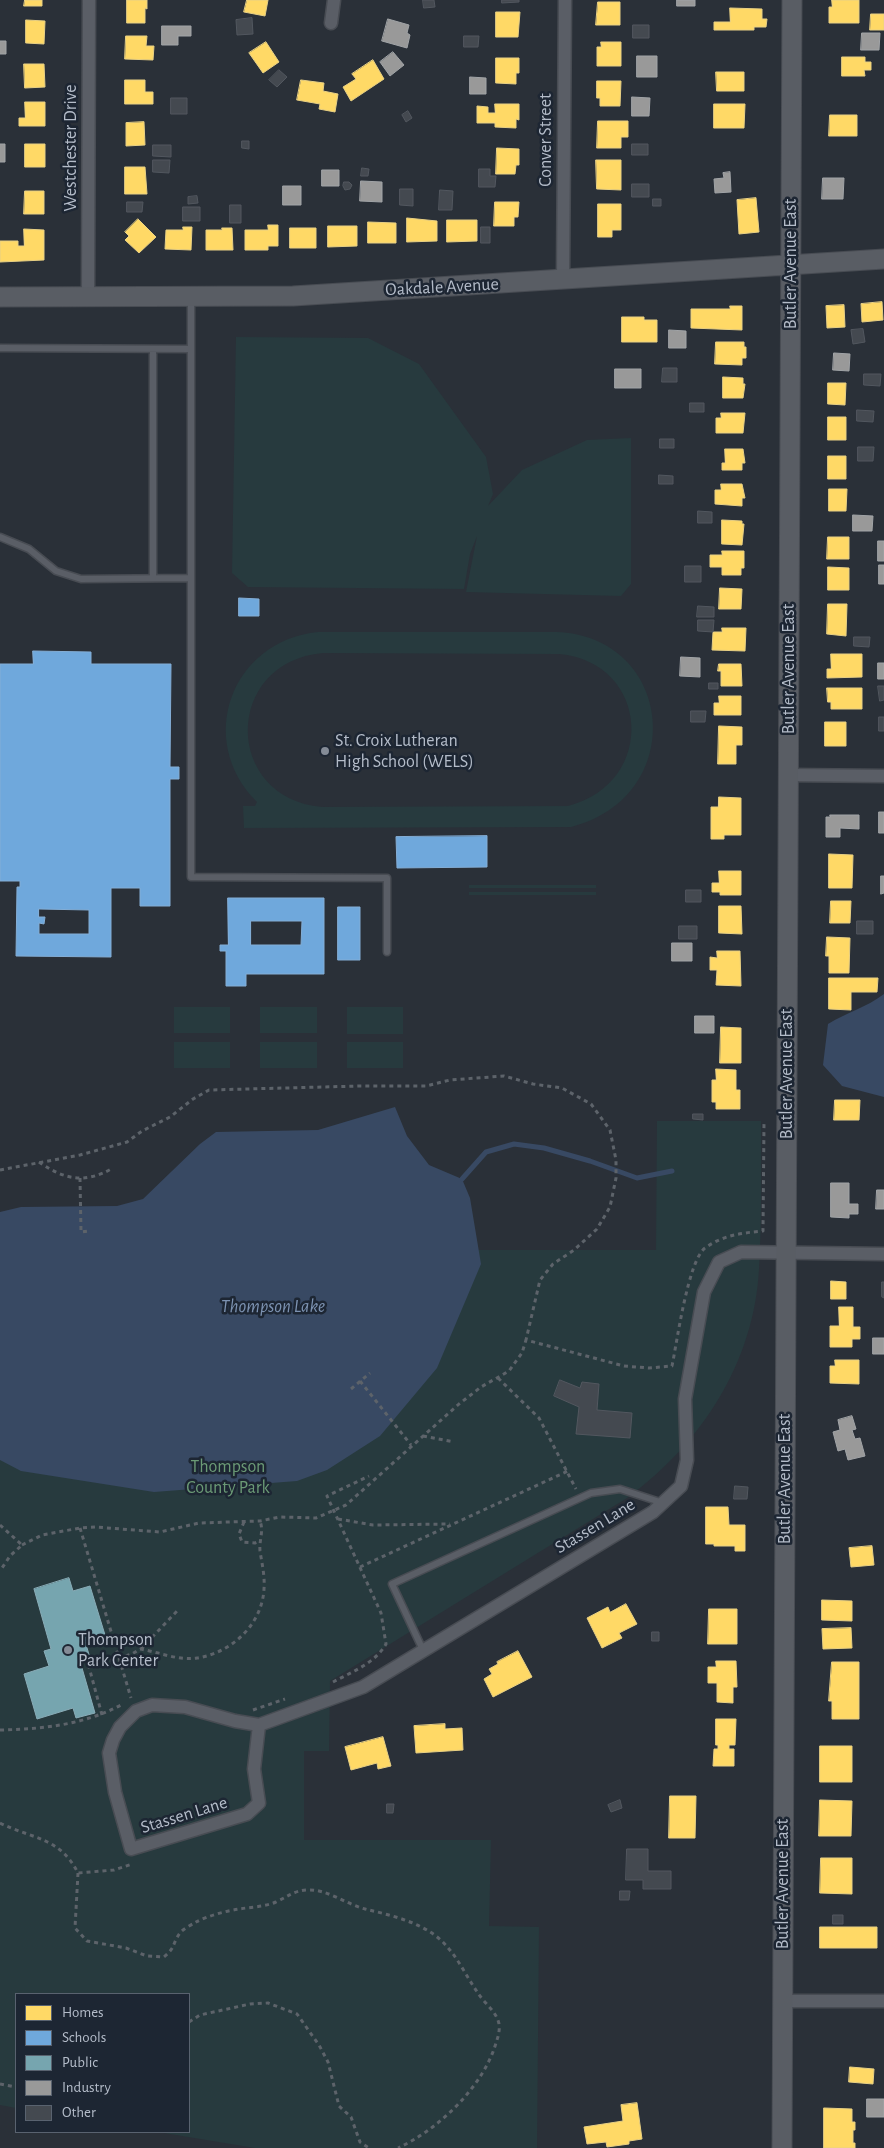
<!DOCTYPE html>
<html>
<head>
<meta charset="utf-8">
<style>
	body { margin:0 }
	#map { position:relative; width:884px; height:2148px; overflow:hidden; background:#2a3038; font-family:"Alegreya Sans",sans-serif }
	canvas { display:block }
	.legend { position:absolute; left:15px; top:1993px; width:175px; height:140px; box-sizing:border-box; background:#1d2633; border:1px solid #59626f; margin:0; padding:6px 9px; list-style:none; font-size:15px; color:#b4bcc9 }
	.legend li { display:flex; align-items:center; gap:10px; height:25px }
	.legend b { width:25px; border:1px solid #59626f }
</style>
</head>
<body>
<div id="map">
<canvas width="884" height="2148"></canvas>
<ul class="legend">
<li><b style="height:14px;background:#ffd966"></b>Homes</li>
<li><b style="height:14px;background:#6fa8dc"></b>Schools</li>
<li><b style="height:14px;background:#76a5af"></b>Public</li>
<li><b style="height:14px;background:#999"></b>Industry</li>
<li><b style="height:14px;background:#444950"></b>Other</li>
</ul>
</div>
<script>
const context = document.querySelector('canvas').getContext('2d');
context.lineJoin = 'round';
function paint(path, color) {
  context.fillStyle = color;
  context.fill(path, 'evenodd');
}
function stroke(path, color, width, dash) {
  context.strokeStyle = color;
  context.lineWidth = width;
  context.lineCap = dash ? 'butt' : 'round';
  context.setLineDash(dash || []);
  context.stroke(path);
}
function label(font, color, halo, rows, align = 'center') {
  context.font = font + ' "Alegreya Sans",sans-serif';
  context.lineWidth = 5;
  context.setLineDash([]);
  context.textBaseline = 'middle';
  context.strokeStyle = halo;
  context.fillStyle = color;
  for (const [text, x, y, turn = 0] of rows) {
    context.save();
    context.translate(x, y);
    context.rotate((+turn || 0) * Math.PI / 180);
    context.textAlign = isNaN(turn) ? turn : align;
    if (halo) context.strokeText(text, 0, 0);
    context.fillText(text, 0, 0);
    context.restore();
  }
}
paint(new Path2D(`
	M236 337 368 338 419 364 486 457 493 494 488 506 522 470 587 440 631 438V584L621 596 466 592 477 536 470 554 464 589 248 587 232 573Z
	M318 632H556C675 636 690 797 571 827L244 828 243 806H255L257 802C195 740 231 641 318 632ZM323 653 559 654C650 662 658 783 568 806L322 807C223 798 223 662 323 653Z
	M469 885H596V888H469Z
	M469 892H596V895H469Z
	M174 1007H230V1033H174Z
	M260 1007H317V1033H260Z
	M347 1007H403V1034H347Z
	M174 1042H230V1068H174Z
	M260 1042H317V1068H260Z
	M347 1042H403V1068H347Z
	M657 1121H761C761 1170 762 1220 759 1269 754 1363 701 1444 627 1498L330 1681 329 1751H304V1840H491L489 1926 539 1927 537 2148H255L158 2132H189V1994H16V2108L0 2105V1250H656Z`), '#273a3e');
paint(new Path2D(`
	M884 994V1097L842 1086 823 1065 828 1024C846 1013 867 1007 884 994Z
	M395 1107 407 1136 429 1165 462 1179 470 1198 481 1264 437 1368 380 1436 327 1470 297 1481 154 1492 21 1471 0 1460V1212L21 1207 117 1206 143 1199 200 1144 216 1132 318 1130Z`), '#384963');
const homes = new Path2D(`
	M25 0H42V6H24Z
	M127 0H147V9L145 8V23H127Z
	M247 0H268L265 16 244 12Z
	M832 0H859V23H829V7H832Z
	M598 2H620V25H596Z
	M730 8 762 9V19H767L766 27H754V30H714V22H730Z
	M496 12H520L518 37H496Z
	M871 14H884V30H870Z
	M26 20 45 21 44 44 26 43Z
	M126 36H147L146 46H154L153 60 125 59Z
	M266 42 279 62 263 73 249 53Z
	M601 42H621V66H597V47H601Z
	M842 57H865V62H871V70H864L865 76H842Z
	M496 58H519V73H516V84L496 83Z
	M373 60 384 79 351 101 343 87 356 79 352 74Z
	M24 64H44L45 87 25 88Z
	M716 72H744V91H717Z
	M125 80H145V92H153V104H125Z
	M301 80 324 83 323 91 338 94 335 112 319 109 320 104 297 100Z
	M597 81H621L620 106H600V98H597Z
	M25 102H45V126H19V118H25Z
	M495 104H519V120L516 119V128L495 127V123H477V106L488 107V113H495Z
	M714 104H745L744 128H714Z
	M830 115H857V136H829Z
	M598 121H628V137H621V148H597Z
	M144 122 145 145 126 146V123Z
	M25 144H45V167H25Z
	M497 148 519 149V165H516L515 174H496Z
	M596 160H621V190L597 189Z
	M125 167H145L147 194H125Z
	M25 191H44V214H24Z
	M756 198 759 232 739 234 737 200Z
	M495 202H519L518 217H514V226H494Z
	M598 204H621V230H612V237H598Z
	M407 218 437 221V241L407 242Z
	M138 219 156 237 139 253 125 240 129 236 125 232Z
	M447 220H477V241L447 242Z
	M368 222 396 223V243H368Z
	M268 225H278V246H268V250H245V230H268Z
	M328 226H357V246L328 247Z
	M183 227H192L191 250 165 249 166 230H183Z
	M222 228H232L233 250H206V230H222Z
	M290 228H316V248H290Z
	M24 229 44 230V260L0 262V241H18V246H24Z
	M882 302 883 320 862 322 861 304Z
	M844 305 845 327 827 328 826 306Z
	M730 306H742V330L691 328V309H730Z
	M622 317H644V320H657V342H622Z
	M716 342H744V347H746V358H742V365L715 364Z
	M723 377 743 378V384H745L743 398H723Z
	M828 383H846L845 405 828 404Z
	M721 413H745L743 433H716V418H721Z
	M828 417H846V440H828Z
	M725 449H743L745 463H742V470H722V463H725Z
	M828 456H846V479H828Z
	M721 484H742L745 498H742V506L715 504V490H721Z
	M829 489H847L846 511H829Z
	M722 520 742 521V524H744L742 545 722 544Z
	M828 537H849V559H827Z
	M722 551H744V568H741V575H722V567H710V555H722Z
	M828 567 849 568V590H828Z
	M720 588 742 589 741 609H719Z
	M828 604H847L846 636 827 634Z
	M722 628H746L745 651 712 650 713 632H722Z
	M831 654H862V677L827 678V669H831Z
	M719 664H741L742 686H721V671H718Z
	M827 688H862V709H831V702H828Z
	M719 696H741V715H714V703H719Z
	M825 722H846V746H825Z
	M719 726 742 727V745H736V764H718Z
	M719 797 741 798V835H724V839H711V807H718Z
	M829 854 853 855 852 888H829Z
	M719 871H741V895H720V892H712V883H719Z
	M831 901H851L850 923H830Z
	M719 906H741L742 934 719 933Z
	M827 937 850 938 849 973H829V956H826Z
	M717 951H740L741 986 716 985 717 970H710V957L717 958Z
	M829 978H878L877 992H851V1010L829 1009Z
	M721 1027 741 1028V1063H720Z
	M716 1069 736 1070V1090H740V1109H716V1102H712V1080H716Z
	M835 1100H860L859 1120H834Z
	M831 1281 846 1282V1299H831Z
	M839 1307H853V1327H860V1339H852V1347H830V1326H839Z
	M835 1360H859V1384L830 1383V1366H835Z
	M706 1507H728L729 1525H745V1551H735V1546H714V1544H706Z
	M872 1546 874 1565 851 1567 849 1548Z
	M822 1600 852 1601V1621L822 1620Z
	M626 1604 637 1624 619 1633 622 1638 602 1648 587 1618 608 1607 610 1612Z
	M709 1609H737V1644H708Z
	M851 1628 852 1648 823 1649 822 1629Z
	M518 1651 532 1677 493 1697 484 1679 492 1674 489 1669 498 1664 497 1662Z
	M716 1661H736L737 1687H733V1703L717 1702V1683H708V1667H716Z
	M832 1662H859V1719H832V1701H829Z
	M716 1719H736L735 1745H729V1749H734V1766H713L714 1749H718V1745H716Z
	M445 1724V1729L462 1728 463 1750 416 1753 414 1726Z
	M383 1737 391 1766 378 1769 377 1763 351 1770 345 1747Z
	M820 1746H852V1782H820Z
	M670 1796H696L695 1838H669Z
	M820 1800 852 1801 851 1836H819Z
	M821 1858H852V1894L820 1893Z
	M820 1927H877V1948H820Z
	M850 2067 874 2069 873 2084 849 2082Z
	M637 2103 642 2139 629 2141V2144L607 2147 606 2142 587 2144 584 2127 623 2121 621 2105Z
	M824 2108 852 2109V2122H855V2130H853V2143H855V2148H824Z`);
paint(homes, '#ffd966');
stroke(homes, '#e8d084', 1);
const schools = new Path2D(`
	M239 598 259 599V616H239Z
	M33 651 91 652V664H171L170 767H179V779H170V906H140V888H111V957L16 956 17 887H20V881H0V664H33ZM39 909 89 910V934H39V923L44 924 45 917H39Z
	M487 836V867L397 868 396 837Z
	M228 898H324V974H246V986H226V951H220V945H228ZM251 921H302L301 945H251Z
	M338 907H360V960H338Z`);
paint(schools, '#6fa8dc');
stroke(schools, '#84aed6', 1);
const public = new Path2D(`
	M69 1578 73 1591 90 1586 105 1635 85 1641 90 1658 80 1661 95 1713 76 1718 73 1708 37 1719 24 1674 49 1666 44 1651 51 1649 34 1589Z`);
paint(public, '#76a5af');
stroke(public, '#89acb7', 1);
const industry = new Path2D(`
	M677 0H695V6H677Z
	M388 19 409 25 407 33 410 35 407 48 382 41Z
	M162 26H191V36H178V45H162Z
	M862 33H880L879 50H861Z
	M0 41H6V54H0Z
	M393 52 404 65 390 76 380 62Z
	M637 56H657V77H637Z
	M470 77 486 78V94H470Z
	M632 97 650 98 649 116H632Z
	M0 144H5V162H0Z
	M322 170H339V186H322Z
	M730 172 731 192 715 193 714 179 724 178 723 173Z
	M823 178H844L843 199H822Z
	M361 181 382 182V202L360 201Z
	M283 186H301V205H283Z
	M669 330 686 331V348H669Z
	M834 353 850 354 849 371 833 370Z
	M615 369H641V388H615Z
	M853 515 873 516 872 531H853Z
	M878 541H884V561H878Z
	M879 565H884V584H879Z
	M681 657 700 658V677L680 676Z
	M878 663H884V679H878Z
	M879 812H884V833H879Z
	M830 815H859V829L840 828V837H826V817H830Z
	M881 876H884V893L881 894Z
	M672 943H692V961H672Z
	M695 1016H714V1033H695Z
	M831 1183H849V1204H858V1214H849V1218L831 1217Z
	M877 1190H884V1209H876Z
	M873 1338H884V1354H873Z
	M852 1416 856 1429 852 1430 855 1439 860 1438 865 1456 848 1460 845 1449 838 1451 833 1432 840 1430 838 1420Z
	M867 2099H884V2117H867Z`);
paint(industry, '#999');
stroke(industry, '#a1a4a7', 1);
stroke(new Path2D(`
	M462 1179 486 1152 514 1144 544 1148 590 1161 637 1178 672 1171`), '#384963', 5);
const building = new Path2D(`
	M423 0H434L435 7 424 8Z
	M502 0H519V2L502 3Z
	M252 18 253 34 237 35 236 20Z
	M633 25H649V38H633Z
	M464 36H479L478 47H464Z
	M279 70 287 77 277 87 269 80Z
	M171 98H187V114H171Z
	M408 111 412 118 406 122 402 115Z
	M242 141H249V149L242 148Z
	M632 144H648V155H632Z
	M153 145H171V157L153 156Z
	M153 160H170L169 173 153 172Z
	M362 168 369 169 368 176H361Z
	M479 169H490V176H496L495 187H479Z
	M344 182H349L352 185 350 189 345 190 343 186Z
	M632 184H649V197H632Z
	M400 189H413V206L400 205Z
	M440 190 453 191 452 210H439Z
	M197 196 198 203 188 204V197Z
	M653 199H661V206H653Z
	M127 202H143L142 212H127Z
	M230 205H241V223H230Z
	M183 207H200V221H183Z
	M481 227H490V243H481Z
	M863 329 865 342 853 344 851 330Z
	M663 368H677V382H662Z
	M864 374H881L880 386 864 385Z
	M690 403H704V412H690Z
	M857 410 874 411 873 422 857 421Z
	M660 439H674V448H660Z
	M858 447H874L873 461H858Z
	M659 475 673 476V484H659Z
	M698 511 712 512V523H698Z
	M685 566H701V582H685Z
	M698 606 714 607V617H697Z
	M698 620H714L713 632 698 631Z
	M854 637H870L869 647 854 646Z
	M709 683H718V689H709Z
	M878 686H884V700L880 701Z
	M691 711H706L705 722H691Z
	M879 717H884V731H879Z
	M686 890H701V902H686Z
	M857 921H873V934H857Z
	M679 926H697V939H679Z
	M693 1114H703V1120L693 1119Z
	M882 1282H884V1298L882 1297Z
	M560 1380 580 1388 582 1382 599 1384 597 1410 632 1413 630 1438 576 1434 579 1407 554 1396Z
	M735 1486 748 1487 747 1499H734Z
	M652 1632H659V1641H652Z
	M620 1800 622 1808 611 1812 608 1805Z
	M387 1804H394L393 1813H387Z
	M627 1849H648V1871H671V1889H643V1880H626Z
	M620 1891H630L629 1900H620Z
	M833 1915H843V1924H833Z`);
paint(building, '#444950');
stroke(building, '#52575f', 1);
const lane = new Path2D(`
	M191 297V877L387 878V952
	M0 348 191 349
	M0 537 29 549 56 571 81 579 191 578
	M153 578V349
	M423 1650 392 1584 591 1493 620 1489 663 1503`);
const street = new Path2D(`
	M331 23 334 0
	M563 280 565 0
	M88 296 89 0
	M789 775 884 776
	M259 1725 254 1769 259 1803 247 1814 131 1849 115 1792 109 1753 113 1740 120 1727 136 1711 152 1705 185 1707 235 1721 259 1725 363 1687 653 1512 681 1486 687 1460 685 1399 704 1292 719 1262 741 1252 884 1254
	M783 2001H884`);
const secondary = new Path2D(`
	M0 297 293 296 884 259
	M782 2148 792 0`);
stroke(lane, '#484c53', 9);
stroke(street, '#484c53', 15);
stroke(secondary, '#484c53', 21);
stroke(new Path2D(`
	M39 1162C65 1180 85 1184 113 1168
	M0 1170 80 1155 127 1142 142 1131 170 1117 193 1099 209 1090 361 1086H426L450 1080 504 1076 533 1084 562 1088 591 1104 610 1130 616 1160V1178L610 1207 597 1229 574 1250 553 1264 540 1280 526 1340 624 1366 649 1368 672 1366C677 1342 688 1261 705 1248 723 1235 742 1233 763 1231L764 1124
	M80 1178 81 1232 88 1231
	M498 1378 539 1418 576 1489
	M360 1381 411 1445
	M351 1389 370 1373
	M423 1436 454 1442
	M338 1519 373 1525 450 1524
	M244 1522 239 1534 242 1542 255 1543 260 1541
	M0 1525 22 1545 10 1556 0 1571
	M80 1528 131 1698
	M22 1545 42 1535 80 1528 95 1527 160 1532 199 1523 260 1521 280 1517 316 1518 346 1505 459 1404 481 1387 509 1371 522 1353 526 1340
	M360 1567 568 1471
	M141 1649 178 1610
	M333 1682C352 1672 375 1663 386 1644L381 1613 327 1496 369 1476
	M253 1710 285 1699
	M102 1715 89 1667 132 1654 140 1649C159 1652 178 1661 197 1658 231 1653 262 1625 264 1589 265 1576 262 1564 260 1551 259 1540 264 1531 260 1521
	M0 1730C43 1729 83 1725 121 1705
	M0 1823C32 1839 60 1837 78 1873L114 1870 132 1864
	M78 1873 75 1928 87 1941 126 1948 147 1956 164 1957C176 1947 172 1944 180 1933 183 1929 191 1925 196 1922 208 1916 225 1911 239 1909 251 1907 264 1907 276 1902 287 1897 295 1890 308 1890 327 1889 346 1904 365 1909 394 1916 430 1924 449 1949 460 1962 468 1979 478 1993 484 2003 497 2012 499 2024 500 2031 498 2037 496 2043 483 2087 439 2129 398 2148
	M189 2022 200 2015 250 2004 268 2003 297 2014 319 2045 328 2062 339 2106 351 2117 360 2142 369 2148
	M0 2084 16 2087`), '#5d636a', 3, [4, 4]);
stroke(lane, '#5a5e66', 6);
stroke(street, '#5a5e66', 12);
stroke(secondary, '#595d64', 19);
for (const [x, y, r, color] of [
	[325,751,5,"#848b96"],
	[68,1650,5,"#848b96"]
]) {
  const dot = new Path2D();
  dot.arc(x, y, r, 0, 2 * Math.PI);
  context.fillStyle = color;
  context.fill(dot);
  stroke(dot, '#1d2633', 2);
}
label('18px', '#b4bcc9', '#1d2633', [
	["Conver Street",546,140,-90],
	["Westchester Drive",71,148,-90],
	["Butler Avenue East",791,264,-90],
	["Oakdale Avenue",442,287,-3],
	["Butler Avenue East",789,669,-90],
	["Butler Avenue East",787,1074,-90],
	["Butler Avenue East",785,1479,-90],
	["Stassen Lane",595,1526,-31],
	["Stassen Lane",184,1815,-17],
	["Butler Avenue East",783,1884,-90]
]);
label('18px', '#b4bcc9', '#1d2633', [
	["St. Croix Lutheran",335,741],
	["High School (WELS)",335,762],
	["Thompson",78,1640],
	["Park Center",78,1661]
], 'left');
label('18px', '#6b9a76', '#1d2633', [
	["Thompson",228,1467],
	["County Park",228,1488]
]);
label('italic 19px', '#7c92b1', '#1d2633', [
	["Thompson Lake",273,1306]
]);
</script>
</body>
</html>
